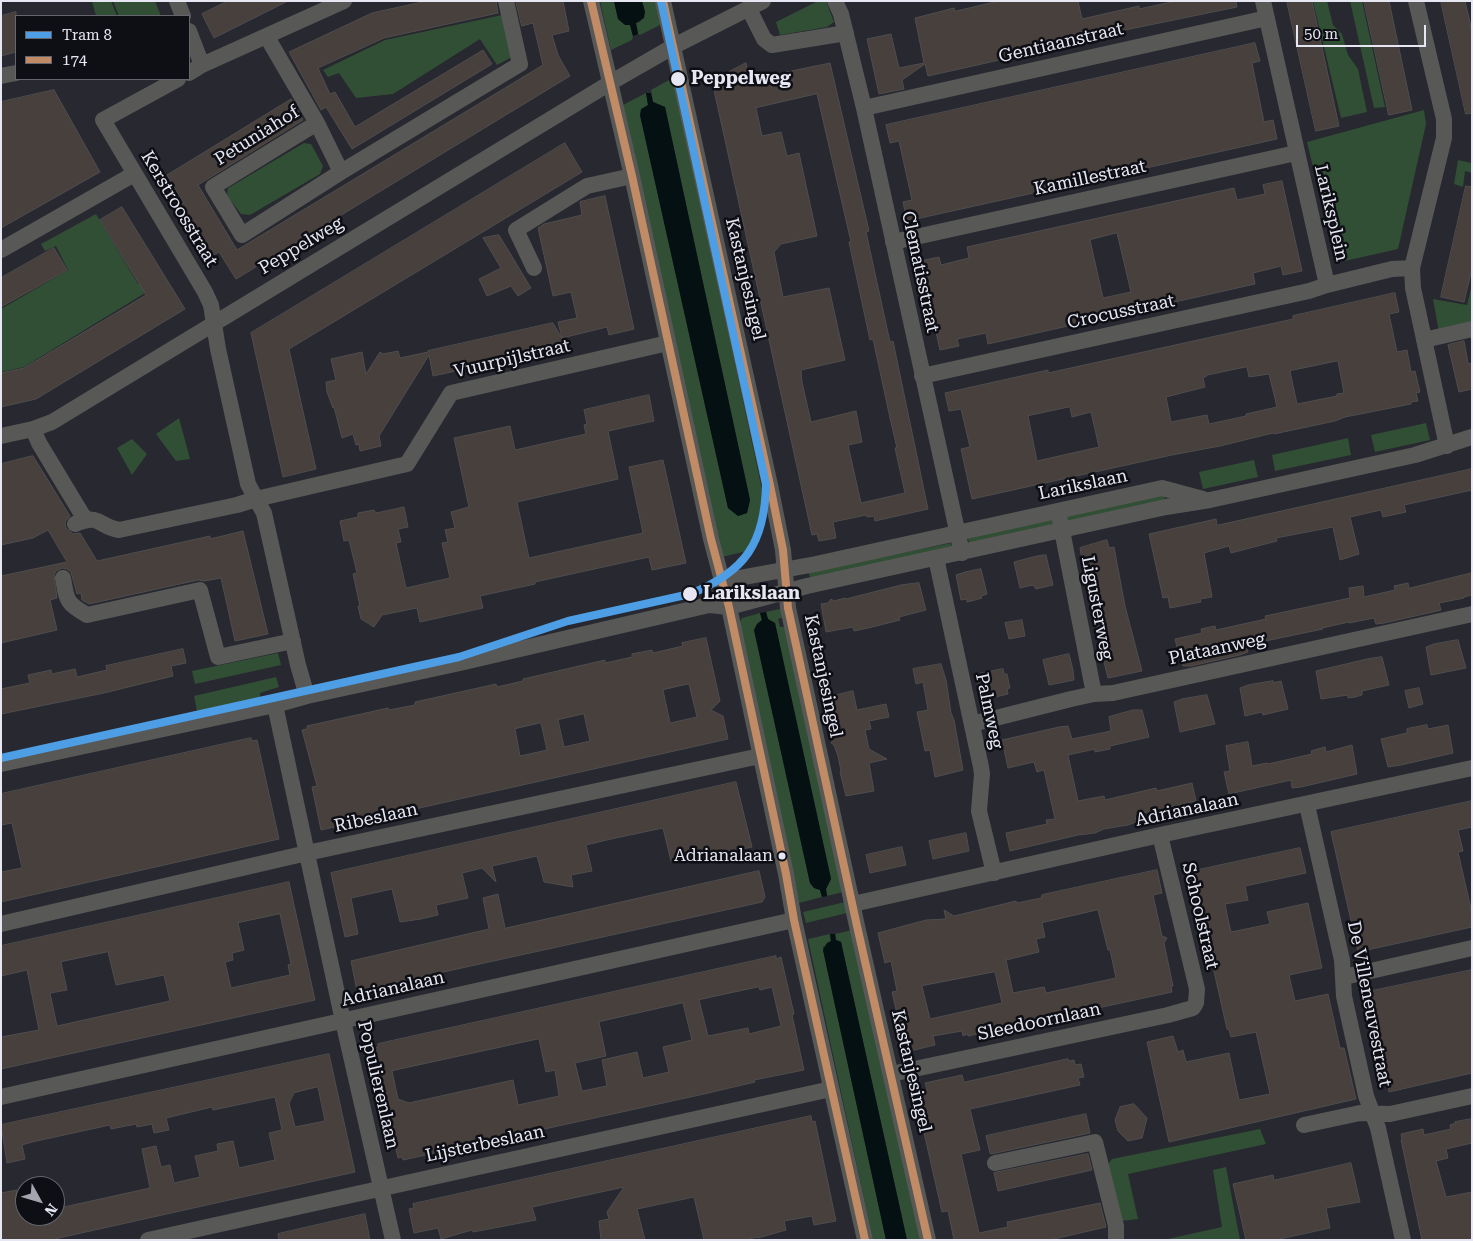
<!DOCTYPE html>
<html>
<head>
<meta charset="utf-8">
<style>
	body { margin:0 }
	#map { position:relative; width:1473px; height:1241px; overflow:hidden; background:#272830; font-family:"Roboto Serif",serif }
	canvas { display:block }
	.frame { position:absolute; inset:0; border:2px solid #e6e7f2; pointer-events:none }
	.legend { position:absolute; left:15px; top:15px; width:175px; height:65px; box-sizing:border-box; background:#0e0e15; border:1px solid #64656d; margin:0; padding:6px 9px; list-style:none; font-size:15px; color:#e6e7f2 }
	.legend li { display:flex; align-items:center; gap:10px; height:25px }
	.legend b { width:25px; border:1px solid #64656d }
	.north { position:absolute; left:15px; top:1176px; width:50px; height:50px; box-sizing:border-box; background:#0e0e15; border:1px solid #64656d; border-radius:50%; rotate:129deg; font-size:14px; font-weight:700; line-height:20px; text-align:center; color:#e6e7f2 }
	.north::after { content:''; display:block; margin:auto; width:18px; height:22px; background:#a3a4ae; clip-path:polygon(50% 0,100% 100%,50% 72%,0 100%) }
	.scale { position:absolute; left:1296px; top:25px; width:130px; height:22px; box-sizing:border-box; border:2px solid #e6e7f2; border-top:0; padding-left:6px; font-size:15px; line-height:18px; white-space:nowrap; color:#e6e7f2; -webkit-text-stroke:4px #0e0e15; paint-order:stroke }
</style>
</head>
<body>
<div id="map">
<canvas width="1473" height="1241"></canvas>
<div class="frame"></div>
<ul class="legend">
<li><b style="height:6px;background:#4d9ee5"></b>Tram 8</li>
<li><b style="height:6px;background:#c18c65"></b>174</li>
</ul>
<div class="north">N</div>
<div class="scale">50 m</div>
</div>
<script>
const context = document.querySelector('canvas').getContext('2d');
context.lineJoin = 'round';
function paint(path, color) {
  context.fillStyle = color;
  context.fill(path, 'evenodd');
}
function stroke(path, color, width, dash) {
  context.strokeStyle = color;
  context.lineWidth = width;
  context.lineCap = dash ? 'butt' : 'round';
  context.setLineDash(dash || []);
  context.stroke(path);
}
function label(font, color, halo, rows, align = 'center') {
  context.font = font + ' "Roboto Serif",serif';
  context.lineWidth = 5;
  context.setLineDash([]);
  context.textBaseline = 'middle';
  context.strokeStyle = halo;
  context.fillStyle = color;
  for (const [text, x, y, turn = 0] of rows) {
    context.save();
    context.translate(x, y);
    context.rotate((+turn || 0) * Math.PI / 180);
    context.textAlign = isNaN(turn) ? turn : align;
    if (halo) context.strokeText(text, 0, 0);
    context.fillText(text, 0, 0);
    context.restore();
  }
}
paint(new Path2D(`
	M92 1H111L117 16H96Z
	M113 1H155L161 16H119Z
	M600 1H614L618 19 630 25 633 36 632 40 611 50Z
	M642 1H657L662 24 640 35 638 34 636 23 640 22 645 12Z
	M818 1H826L834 22 827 27 780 35 776 22Z
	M1313 1H1327L1333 25 1342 34 1348 55 1358 69 1367 112 1341 118Z
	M1350 1H1362L1385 107 1374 108Z
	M502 15 512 57 497 65 480 39 393 94 356 98 339 73 328 77 323 70 385 40Z
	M669 80 675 83 764 499C761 518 759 535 747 551L722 557 621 106 646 93 648 105 640 115 728 508 738 516 747 513 750 500 665 107 653 102 651 90Z
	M1424 110 1426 124 1398 249 1336 263 1307 142Z
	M304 143 311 144 323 166 320 174 250 215 241 214 227 196 228 188Z
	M1458 160 1472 163V173L1465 171 1463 187 1454 184Z
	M96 214 138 284 144 281 150 290 24 367 1 372V309L68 270 56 246 45 251 41 244Z
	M1472 284V324L1439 332 1433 299 1467 305Z
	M179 418 190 459 176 461 156 434Z
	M1426 423 1430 440 1375 452 1371 435Z
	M1348 438 1351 455 1275 471 1272 455Z
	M132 439 147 454 132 475 117 448Z
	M1254 460 1258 477 1203 489 1199 472Z
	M1165 495 1164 502 1071 523 1066 518 1069 514Z
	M1052 520 1053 524 969 543 968 539 971 536Z
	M951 543 952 547 811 579 808 572Z
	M780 609 783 612 784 617 778 619 780 627H786L843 892 827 896 826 889 831 879 775 623 768 620 766 612Z
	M760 613 762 620 757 624 754 630 810 883 814 888 820 890 822 897 799 903 738 626 742 618Z
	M278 653 281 665 195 684 192 671Z
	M276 677 279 687 260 693V698L197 711 194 696Z
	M845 902 847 913 806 923 803 912Z
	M852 930 923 1240H907L841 942 836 940 835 934Z
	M830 934 831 942 823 947V950L886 1240H873L808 939Z
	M1260 1129 1266 1144 1128 1174 1138 1219 1121 1221 1108 1164 1112 1159Z
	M1226 1167 1240 1240H1163L1222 1227 1213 1170Z`), '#314f34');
paint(new Path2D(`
	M614 1H642L645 12 644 18 636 23 638 34 633 36 630 25H625L618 19Z
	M646 93H651L653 102 665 107 750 500 747 513 738 516 728 508 640 115 641 109 648 105Z
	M766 612 768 619 775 623 831 879 826 889 827 896 822 897 820 890 814 888 810 883 754 630 757 624 762 620 760 613Z
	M830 934H835L836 940 841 942 907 1240H886L823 950 827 943 831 941Z`), '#051013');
const building = new Path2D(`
	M228 1H288L214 38 202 14Z
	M427 1H496L498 13 384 38 318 68 330 94 335 92 355 127 483 50 492 64 352 149 326 107 321 110 289 52 372 13Z
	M516 1H563L569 31 552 35 558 55 570 76 236 279 219 252 212 256 181 205 184 203 167 175 291 99 303 120 198 185 237 250 543 65 533 23 522 26Z
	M999 1H1078L1082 19 1139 6V9L1176 1H1236L1237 7 1057 44 1039 49 1040 51 928 76 925 64 902 80 904 89 879 94 867 39 891 34 899 68 924 63 915 18 954 8 955 11Z
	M1287 1H1312L1339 126 1316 131Z
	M1364 1H1389L1412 110 1389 115Z
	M1441 1H1465L1472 31V113L1466 114Z
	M16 12V52L1 56V16Z
	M1255 43 1260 61 1252 63 1264 122 1273 120 1277 139 907 221 903 202 912 200 899 141 890 143 886 125Z
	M746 63 751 85 778 79 777 74 830 63 869 231 866 232 890 342 893 341 899 370 928 509 875 521 874 516 867 517 866 515 833 522 836 538 819 541 817 534 812 535 712 81ZM817 94 851 242H849L870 340 873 339 890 418 897 448H895L905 493 861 503 848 445 862 442 856 411 811 422 802 382 801 370 845 360 829 288 783 297 774 252 781 244 817 236 799 153 787 156 781 132 762 136 756 108Z
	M54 90 100 172 1 228V102Z
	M565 143 582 172 289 349 316 469 283 477 251 333Z
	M1282 181 1302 271 1283 275 1281 266 1253 273 1255 284 988 344 986 333 957 339 959 346 940 350 920 261 939 257 941 265 969 258 967 247 1234 188 1237 200 1265 194 1263 185ZM1117 233 1131 292 1103 298 1090 240Z
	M1466 186 1472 187V269L1464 302 1441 297Z
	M605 196 634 329 609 335 607 327 562 338 558 322 577 318 571 292 553 296 538 228 544 224 582 215 580 202Z
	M122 207 185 309 36 399 1 407V373L24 368 146 295 100 220Z
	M499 235 531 288 518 296 511 286 487 296 479 279 501 268 483 238Z
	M54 248 67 270 1 307V278Z
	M1395 293 1399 312 1389 314 1397 352 1407 350 1411 372 1415 371 1420 392 1416 393 1418 401 1411 402V404L1345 417 1335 421 1274 434 1273 433 1220 446 1172 455 972 499 961 449 970 447 961 409 949 411 945 393 1048 370V373L1275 323 1293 319V316ZM1338 361 1344 393 1337 394V396L1297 404 1290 371ZM1247 367 1249 377 1269 374 1277 407 1246 414V416L1209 424 1207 415 1171 422 1166 397 1205 387 1203 378 1208 375ZM1070 407 1072 417 1091 412 1099 447 1037 461 1028 416Z
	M553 323 567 347 433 376 429 355 379 436 381 446 360 451 359 444 356 445 353 434 342 438 334 407 333 408 327 392 326 382 336 380 331 359 362 352 366 374 380 352 383 354 398 351 400 358 428 352V351Z
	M1464 341 1468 363 1472 364V389L1459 392 1448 345Z
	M649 395 654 421 608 431 618 479 517 502 529 558 643 533 629 467 663 460 686 563 652 570 649 557 535 582V584L480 596 483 608 420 622 417 608 382 615 374 627 361 619 358 606H360L353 574 357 573 349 540 344 541 340 521 358 517V513L374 510 376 513 404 507 408 527 398 529 401 542 396 543 406 588 450 578 442 543 448 542 445 530 455 528 451 512 469 507 454 438 510 426 515 450 586 434 584 425 587 424 584 410Z
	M33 456 70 516 65 522 66 528 73 534 80 533 97 561 210 536V539L243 531 268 634 235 641 221 578 204 581 198 580 89 604 82 600 81 593 77 594 71 572 67 569 62 568 56 571 54 575 57 598 50 600 57 630 1 643V576L67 562 48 530 33 538 1 545V464Z
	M1472 469V490L1404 505 1406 512 1383 517 1381 510 1350 517 1359 554 1340 560 1333 527 1276 538 1277 541 1231 553 1229 546 1204 553 1212 597 1200 599 1201 602 1170 608 1168 597 1163 598 1149 534 1216 519 1217 525Z
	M1107 540 1109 548 1114 547 1125 606 1142 671 1108 678 1102 654 1085 573 1084 572 1080 548Z
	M1046 555 1053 585 1036 589 1033 585 1020 588 1014 562 1037 556Z
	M981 569 987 594 981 596 982 598 975 600 967 602V599L961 600 956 575 965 572Z
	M1472 573V595L1464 597V598L1439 603 1441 610 1433 612 1384 623 1376 624 1374 618 1349 623V622L1322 628 1323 629 1246 645 1248 652 1240 655 1191 666H1183L1181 663 1175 639 1202 633 1201 629 1215 626 1216 630 1266 619 1265 616 1350 598 1349 588 1363 586 1364 597 1395 590 1394 586 1408 583 1409 588Z
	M919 583 926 610 899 617 900 620 868 628 854 631 853 627 826 632 821 604 828 603 831 599 834 601 845 598 846 599 901 585Z
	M1022 620 1025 636 1009 639 1005 623Z
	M706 638 720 701 711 710 723 716 728 739 321 830 312 787 317 786 302 730 307 729V726L388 708 389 710 415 705V702L496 684 497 687 523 681V679L605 660V663L632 657V654L652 650 653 653 683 646 682 643ZM689 684 697 717 670 723 663 690ZM584 714 590 741 564 747 558 720ZM541 723 547 750 520 756 515 729Z
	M1458 640 1466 668 1431 675 1426 647 1434 644Z
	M183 649 186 663 171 666 173 676 104 693 1 714V689L30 683 28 675 51 670 52 674 75 669 77 677 107 670 106 666Z
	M1069 654 1073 670 1074 680 1049 685 1043 660Z
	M1382 657 1389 685 1362 691V695L1355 697 1348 698V695L1321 699 1316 671 1367 659Z
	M941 664 946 680 951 713 954 720 963 770 935 777 930 750 925 751 917 712 928 710 923 682 916 684 913 669Z
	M1003 669 1004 674H1007L1010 688 1007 689 1008 694 983 700 978 684V674Z
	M1273 681V683L1281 681 1288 709 1263 715 1262 712 1245 716 1240 688 1248 685Z
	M1419 688 1423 704 1409 708 1405 691Z
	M853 691 857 710 886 704 889 717 869 721 871 729 865 730 869 749 887 759 869 763 874 791 846 796 840 772 841 771 838 756 834 745 831 743 834 738 828 717 825 698Z
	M1207 695 1215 724 1180 732 1174 702 1182 699Z
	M1133 710H1142L1149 737 1110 746V749L1095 752V749L1068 755 1078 801 1104 796 1105 800 1156 788 1157 791 1192 783 1196 801 1135 815 1136 822 1128 825 1104 829 1095 833 1078 835 1010 851 1006 833 1047 824 1046 820 1055 819 1044 770 1037 772 1034 762 1008 768 1002 740 1059 727 1068 726 1072 739 1111 731 1109 717Z
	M1427 725 1428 729 1448 725 1453 753 1401 765 1388 767 1381 739 1407 733V729Z
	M251 738 252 741 257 740 279 839 1 902V872L22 868 12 823 1 825V794Z
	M1248 742 1252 766 1267 763 1268 764 1312 754 1311 751 1325 747 1326 752 1352 745 1357 774 1301 787 1292 788 1291 780 1229 794 1224 772 1230 771 1226 746Z
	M736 782 752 847 705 857V853L671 861 663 828 611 839 586 845 592 871 571 875 573 887 544 882 537 856 492 866 496 882 482 868 462 873 468 898 436 905 438 915 421 919 400 922 392 889 351 898 358 934 345 937 331 873Z
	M1472 801V827L1458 830 1463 851 1458 852 1472 913V927L1358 952 1331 832Z
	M966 833 969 851 933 859 929 841Z
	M902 847 906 865 870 873 866 855Z
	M1300 848 1306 873 1245 886 1248 900 1225 904 1228 919 1231 932 1270 924 1267 912 1308 903 1322 968 1289 975 1295 1001 1328 994 1340 1048H1344L1356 1099 1169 1142 1147 1042 1173 1036 1178 1052 1183 1050 1186 1062 1229 1053 1239 1100 1270 1094 1256 1032 1231 1037 1229 1030 1227 1029 1196 892 1189 894 1186 880 1190 879 1189 872Z
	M1157 870 1162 893 1153 895 1162 936 1167 938 1164 943 1173 986H1171L1172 992 968 1036V1034L963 1036 962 1031 933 1036 935 1045 906 1052 892 992 897 991 891 961 885 963 878 933 926 920 946 919 944 910 954 916 1016 901 1017 903 1041 898 1042 895ZM1098 910 1108 950H1110L1116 978 1046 993 1044 987 1013 993 1006 960 1039 952 1036 939 1045 937 1042 923ZM995 972 1002 1003 930 1019 922 986Z
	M759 871 765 897 762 902 357 991 351 961 489 929 483 898 498 894 505 928Z
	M289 882 315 1000 1 1069V1037L39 1030 27 970 1 976V946ZM280 914 291 964 288 965 290 975 231 988 225 962 233 960 232 953 244 950 238 923ZM108 952 116 985 164 975 170 1001 57 1026 50 993 67 990 61 962Z
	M776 956V959L781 957 794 1014 792 1015 804 1070 754 1080 755 1082 704 1094 403 1160 402 1157 398 1158 373 1049 378 1047V1044ZM759 987 760 990 772 987 781 1026 749 1034 748 1028 708 1036 699 1000ZM683 1003 692 1040 663 1047 669 1072 643 1078 637 1052 602 1060 607 1086 582 1091 575 1063 606 1056 599 1022ZM539 1039 546 1072 555 1070 559 1096 518 1105 513 1080 409 1103 398 1099 392 1071Z
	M1472 970V1073L1389 1092 1388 1086 1381 1084 1386 1078 1367 992Z
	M329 1054 355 1172 50 1240H1V1193L17 1190 23 1216H55V1209L150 1188 142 1149 156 1146 161 1167 170 1165 174 1183 200 1177 195 1156 218 1151 217 1144 233 1141 239 1168 275 1160 269 1133 282 1130 275 1097 213 1110 212 1107 166 1118 169 1130 154 1133 152 1124 137 1127 136 1124 111 1129 110 1125 32 1142 22 1145 25 1159 7 1163 1 1125ZM318 1087 325 1121 295 1127 289 1103 294 1093Z
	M1068 1059 1069 1061 1074 1060 1075 1065 1081 1064 1084 1077 1078 1078 1080 1085 970 1109 980 1150 961 1154 979 1233 1008 1227 1007 1222 1100 1203 1106 1227 1050 1240H954L948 1211 942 1212 915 1093 927 1090 925 1083 962 1075 964 1082Z
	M1134 1104 1147 1118 1142 1138 1128 1141 1118 1131 1115 1120 1120 1107Z
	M1086 1114 1090 1133 991 1154 990 1153 986 1136Z
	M811 1116 812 1122 815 1121 836 1221 814 1225 812 1216 784 1221 786 1230 758 1238 757 1237 746 1240H704L694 1197 637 1209 645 1240H601L599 1221 609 1219 607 1212 624 1187 532 1207 536 1220 473 1232 472 1230 441 1239 438 1228 414 1233 409 1209 414 1208 413 1204Z
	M1472 1119V1143L1446 1149 1448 1158 1436 1161 1446 1197 1472 1192V1240H1422L1401 1140 1402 1139 1401 1134 1423 1129 1424 1135 1451 1129 1450 1125 1456 1123 1455 1122Z
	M1088 1154 1092 1170 998 1191 994 1173Z
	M1351 1163 1360 1202 1326 1208 1330 1228 1275 1240H1246L1233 1184 1273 1175 1274 1180Z
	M365 1214 370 1240H279L278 1234Z`);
paint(building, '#47403c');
stroke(building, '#504d4e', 1);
stroke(new Path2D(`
	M177 1 183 16
	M591 1 632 176 711 539 729 607 786 874 794 920 865 1240
	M663 1 770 485 783 550 788 608 857 926 928 1240
	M835 1 841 14 864 108 962 553
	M1263 1 1327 285 1392 269 1412 268
	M1416 1 1444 119V138L1412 268 1413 288 1447 446
	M749 9 764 39 772 45 846 33
	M189 31 202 65 189 73
	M267 37 317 123 341 172
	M202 65 344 1
	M1 76 16 73
	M864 108 1267 18
	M317 123 213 187 242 235 341 172 520 64 506 1
	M893 242 1296 153
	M1 250 134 174
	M534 268 516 230 587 186 632 176
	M1424 340 1472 329
	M922 376 1309 291 1327 285
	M33 429 39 443 83 516 87 519
	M1 436 33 429 52 422 610 83 674 46 763 1
	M1060 520 1094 694
	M75 524C102 513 96 526 119 530L237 505 256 499 248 484 218 349 211 305 205 292 103 120 178 79
	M936 558 981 767 982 774 979 811 994 873
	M63 578C67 601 66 603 87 615L200 590 218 657 293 641
	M718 597 739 578 816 564 1162 488 1203 499
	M307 696 298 665 264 513 256 499 407 464 451 393 668 343
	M275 705 343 1021 393 1240
	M972 724 1071 699 1094 694 1113 693 1472 614
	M1 764 275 705 307 696 460 663 709 605 729 607 807 586 1166 507 1210 500 1415 455 1472 437
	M1307 805 1342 960 1344 996 1366 1096 1378 1128 1403 1240
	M853 904 1160 835 1472 768
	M1 924 307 853 760 756
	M1344 977 1472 948
	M891 1074 1168 1015 1193 1008 1196 1003 1197 989 1160 835
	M1 1097 794 920
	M1304 1125 1360 1113 1390 1114 1472 1096
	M995 1163 1095 1142 1116 1226V1240
	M148 1240 831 1089`), '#585857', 16);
stroke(new Path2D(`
	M591 1 632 176 711 539 729 607 786 874 794 920 865 1240
	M663 1 770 485 783 550 788 608 857 926 928 1240`), '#c18c65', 8);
stroke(new Path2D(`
	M1 758 459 657 568 621 690 594C745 572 765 543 766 484L661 1`), '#4d9ee5', 8);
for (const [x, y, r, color] of [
	[678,79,8,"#e6e7f2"],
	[690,594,8,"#e6e7f2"],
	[782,856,4.5,"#e6e7f2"]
]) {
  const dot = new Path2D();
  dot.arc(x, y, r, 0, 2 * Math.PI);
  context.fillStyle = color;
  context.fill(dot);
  stroke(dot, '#0e0e15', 2);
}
label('17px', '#e6e7f2', '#0e0e15', [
	["Adrianalaan",773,856]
], 'right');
label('18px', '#e6e7f2', '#0e0e15', [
	["Gentiaanstraat",1061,43,-13],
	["Petuniahof",257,136,-32],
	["Kamillestraat",1090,178,-12],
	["Kerstroosstraat",179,209,59],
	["Lariksplein",1331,213,77],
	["Peppelweg",301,246,-31],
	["Clematisstraat",920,272,78],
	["Kastanjesingel",745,279,77],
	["Crocusstraat",1121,312,-12],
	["Vuurpijlstraat",512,359,-13],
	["Larikslaan",1083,485,-12],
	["Ligusterweg",1097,608,79],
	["Plataanweg",1217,649,-12],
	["Kastanjesingel",823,676,78],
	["Palmweg",989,711,78],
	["Adrianalaan",1187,810,-12],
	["Ribeslaan",376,818,-12],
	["Schoolstraat",1200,916,77],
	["Adrianalaan",393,989,-13],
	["De Villeneuvestraat",1369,1004,79],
	["Sleedoornlaan",1039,1022,-12],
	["Kastanjesingel",911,1071,77],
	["Populierenlaan",378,1085,77],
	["Lijsterbeslaan",485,1144,-12]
]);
label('bold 18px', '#e6e7f2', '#0e0e15', [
	["Peppelweg",691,79],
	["Larikslaan",703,594]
], 'left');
</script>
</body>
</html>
